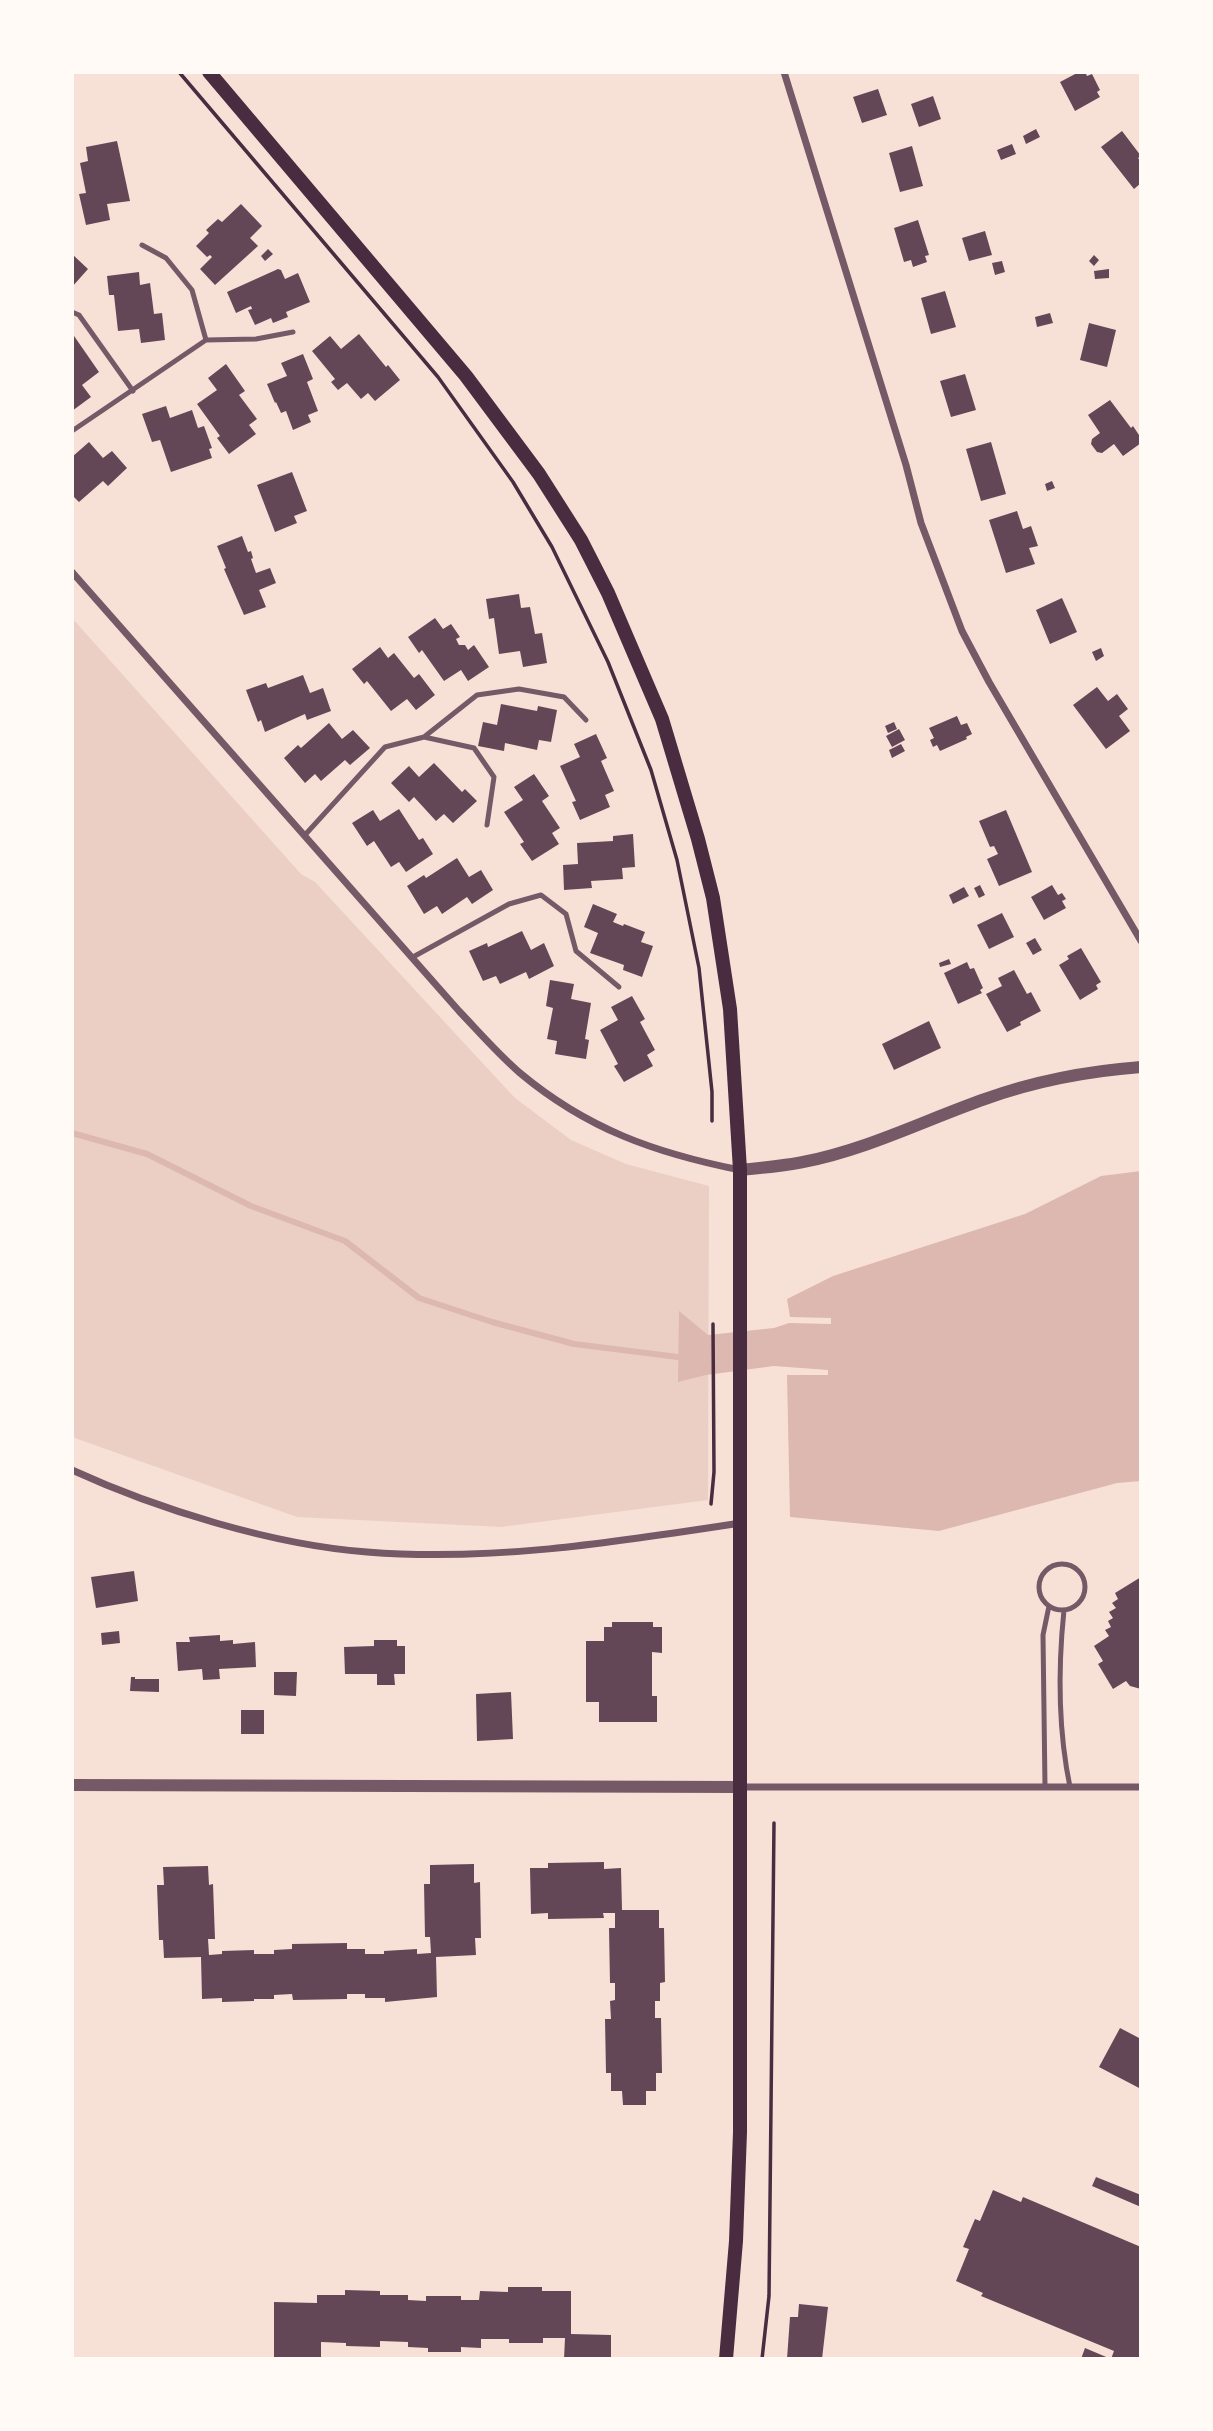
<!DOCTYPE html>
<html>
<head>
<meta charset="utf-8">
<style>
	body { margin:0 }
	#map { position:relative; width:1213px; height:2431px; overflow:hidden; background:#f7e1d7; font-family:Arial,sans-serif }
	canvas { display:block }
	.frame { position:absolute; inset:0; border:74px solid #fffaf5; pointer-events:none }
</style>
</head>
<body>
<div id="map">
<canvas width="1213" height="2431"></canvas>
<div class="frame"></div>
</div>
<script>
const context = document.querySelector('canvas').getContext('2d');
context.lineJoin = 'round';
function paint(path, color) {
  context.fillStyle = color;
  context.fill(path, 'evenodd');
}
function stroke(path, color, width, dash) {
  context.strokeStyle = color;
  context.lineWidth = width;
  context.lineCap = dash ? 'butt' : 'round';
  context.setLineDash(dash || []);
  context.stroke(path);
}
paint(new Path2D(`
	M72 618 301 874 315 882 515 1098 571 1140 626 1164 709 1186 708 1500 501 1527 297 1517 72 1437Z`), '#ebcfc5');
paint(new Path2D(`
	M1141 1171V1481L1117 1483 939 1531 790 1517 787 1375H828V1370L774 1366 706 1375 678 1382 679 1311 708 1335 774 1328 789 1323 831 1324V1318L790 1317 787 1299 833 1276 1025 1214 1101 1176Z`), '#dcb8b0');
stroke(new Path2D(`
	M72 1133 147 1154 251 1206 345 1241 419 1298 492 1322 574 1344 678 1357`), '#dcb8b0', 6);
paint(new Path2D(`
	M1079 72H1085L1087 76 1092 74 1100 90 1097 92 1100 97 1075 111 1060 82Z
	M878 89 887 115 862 123 853 97Z
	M933 96 941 119 919 127 911 104Z
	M1036 129 1040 137 1026 144 1023 136Z
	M1122 131 1141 156 1138 158 1141 162V183L1134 189 1101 147Z
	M117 141 130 201 107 204 110 220 86 225 79 194 86 193 80 163 88 161 86 147Z
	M1012 144 1016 154 1001 160 997 150Z
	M912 146 923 186 900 192 889 153Z
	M241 204 262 226 250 238 258 246 215 285 200 269 212 257 210 255 207 257 196 246 209 233 206 230 218 219 222 222Z
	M918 220 929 255 925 256 927 262 913 267 911 260 904 262 894 228Z
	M985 231 992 255 969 261 962 238Z
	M268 249 273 254 265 261 261 256Z
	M72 254 88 269 72 287Z
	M1094 255 1099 260 1094 266 1089 261Z
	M1002 261 1005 272 995 275 992 263Z
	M278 269 281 270 285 279 298 273 310 302 286 312 288 317 273 323 271 318 255 325 248 310 252 309 251 306 236 313 227 292Z
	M1109 269V278L1095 279 1094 271Z
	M139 272 140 285 150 283 154 314 162 313 165 340 141 343 139 329 118 331 114 295H109L107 276Z
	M945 291 956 327 931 334 921 298Z
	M1050 313 1053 323 1037 327 1035 317Z
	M1089 323 1116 330 1107 367 1080 360Z
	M72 333 99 372 82 385 91 397 72 411Z
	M359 334 386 367 388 365 400 380 375 401 368 393 361 399 347 383 338 390 331 382 335 379 312 351 330 336 341 349Z
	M303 354 313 379 307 382 318 411 308 415 311 422 293 430 286 411 281 413 276 402 275 403 267 384 287 376 281 363Z
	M226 364 245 391 239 395 257 419 249 425 256 434 229 454 217 438 220 436 197 404 217 390 208 378Z
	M965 374 976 410 951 417 940 381Z
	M1110 400 1131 428 1133 426 1141 438V443L1123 456 1114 444 1102 453 1097 452 1091 444 1092 439 1100 433 1088 415Z
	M166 406 170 418 192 410 198 428 204 426 212 448 209 449 212 458 171 472 160 440 152 442 142 414Z
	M89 442 103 458 112 451 127 468 108 486 103 481 79 502 74 497 72 499V457Z
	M991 442 1006 494 981 501 966 449Z
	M292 472 307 511 294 516 297 523 275 532 257 485Z
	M1052 481 1055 488 1047 491 1045 484Z
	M1017 511 1023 529 1031 526 1038 546 1029 548 1035 564 1006 573 989 520Z
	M242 536 248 552 251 551 253 558 251 559 256 573 270 568 276 583 259 590 266 607 244 615 224 569 226 568 217 546Z
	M519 594 521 608 530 607 535 634 542 633 547 663 523 667 520 651 499 654 494 618 489 619 486 599Z
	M1062 598 1077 632 1050 644 1036 610Z
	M435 618 443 629 451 624 460 637 456 639 459 645H465L468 650 474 645 489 667 468 681 461 670 444 681 422 650 419 653 408 637Z
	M380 647 388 658 394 653 414 678 419 674 435 695 416 710 407 699 391 711 367 681 364 684 352 669Z
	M1101 648 1104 656 1096 661 1092 652Z
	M303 675 310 693 323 688 331 711 307 720 305 714 265 732 261 720 258 722 246 690 266 683 268 688Z
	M1097 687 1108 701 1117 694 1128 709 1119 716 1130 731 1106 749 1073 705Z
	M501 704 537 711 538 706 557 710 551 742 539 740 537 750 505 743 504 751 478 746 483 722 497 725Z
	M957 716 961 725 967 723 972 734 966 737 967 739 940 751 937 745 933 747 930 740 934 738 929 728Z
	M894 722 897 729 888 733 885 726Z
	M329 723 342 739 353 730 370 748 350 765 345 760 321 781 315 774 305 783 284 758 298 745 301 748Z
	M899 729 905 740 892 747 886 736Z
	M596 734 607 758 601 761 614 791 605 795 610 807 580 820 572 802 576 801 560 766 580 757 574 744Z
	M901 744 905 751 892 758 889 750Z
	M434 763 462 792 465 789 477 801 453 823 444 814 436 821 414 797 409 802 391 783 409 766 419 777Z
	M534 774 549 796 542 801 560 828 552 833 559 844 532 861 520 844 524 842 504 812 523 800 514 787Z
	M399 809 419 840 423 838 433 854 406 872 399 862 391 867 374 841 367 846 352 823 373 810 380 821Z
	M1006 810 1032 872 999 886 987 859 998 854 994 846 990 847 979 821Z
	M633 834 635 867 622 868 623 879 591 881 592 888 564 890 563 865 578 864 577 843 613 841V836Z
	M457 858 469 877 481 870 493 890 472 904 467 897 442 914 437 906 424 914 407 886 424 875 426 878Z
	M980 885 985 895 979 898 974 888Z
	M1052 885 1058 895 1062 893 1066 899 1062 901 1066 908 1044 920 1031 897Z
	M964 887 969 896 953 904 949 895Z
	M593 904 617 914 613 922 623 926 624 924 645 932 641 942 653 946 642 977 623 970 624 965 590 953 598 933 584 927Z
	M1002 913 1014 937 989 949 977 925Z
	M522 931 531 950 544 943 554 966 529 979 526 972 500 984 496 976 483 981 469 951 487 943 488 947Z
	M1035 938 1042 950 1033 955 1026 943Z
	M1081 948 1101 982 1096 985 1098 989 1080 1000 1059 965 1069 959 1067 956Z
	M949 959 951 964 940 967 939 963Z
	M967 962 970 969 974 968 983 988 980 990 982 993 958 1004 944 973Z
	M1014 970 1027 994 1031 992 1041 1011 1020 1022 1021 1025 1007 1032 986 994 1002 986 998 978Z
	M550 980 574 984 571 999 591 1003 585 1039 589 1040 586 1059 555 1054 557 1041 547 1039 553 1008 546 1006Z
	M632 996 645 1019 640 1022 655 1050 647 1055 653 1066 624 1082 614 1066 618 1064 600 1030 618 1020 611 1007Z
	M929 1021 941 1048 894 1070 882 1044Z
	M134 1571 138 1601 96 1608 91 1577Z
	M1141 1577V1689L1130 1686 1126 1681 1113 1689 1098 1664 1103 1661 1094 1646 1109 1636 1105 1630 1111 1627 1108 1621 1113 1618 1109 1612 1116 1608 1112 1603 1118 1599 1115 1593Z
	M612 1622H653V1627H662V1653L652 1652V1696H657V1722H599V1702H586V1641H604V1627H612Z
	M119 1631 120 1643 102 1645 101 1633Z
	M220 1635V1641L233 1640V1644L255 1642 256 1667 219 1669 220 1679 203 1680 202 1669 178 1671 176 1642H190L189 1637Z
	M374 1640H397V1646H405V1674H394L395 1685H377V1674H345L344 1647 374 1646Z
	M274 1672H297L296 1696 274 1695Z
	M131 1677H135V1679H159V1692L130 1691Z
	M511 1692 513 1739 477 1741 476 1694Z
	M241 1710H264V1734H241Z
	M604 1862V1869L621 1868 622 1910H659V1928H664L665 1982 660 1983V2001H655V2018H661L662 2073H656V2091H646V2105H623L622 2091H611V2073H606L605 2019H611L610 2001 615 2000V1983H610L609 1928H615V1913H603L604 1918 548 1919V1913L531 1914 530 1868H548V1863Z
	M474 1864V1883L480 1882 481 1938H475L476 1955 436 1957 437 1997 385 2002V1998H365V1994H347V1999L293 2000 292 1994 274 1995V1999H254V2001L222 2002V1998L202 1999 201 1957 164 1958 163 1940H159L157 1885H164L163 1867 208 1866 209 1885 213 1884 215 1939H208L209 1955 222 1954V1951L254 1950V1954H274V1950L292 1949V1944L347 1943V1949H365V1954H384V1951L417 1949V1954L431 1953 430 1937H425L424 1884H430V1865Z
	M1120 2028 1141 2039V2089L1099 2067Z
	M1096 2177 1141 2195V2207L1092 2186Z
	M993 2190 1021 2202 1023 2197 1141 2247V2359H1081L1085 2348 1111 2359 1114 2351 981 2296 983 2293 956 2281 969 2249 963 2247 975 2219 980 2221Z
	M508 2287H542V2291H571V2334L611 2335V2359H564L565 2338H543V2343H509V2339H481V2348L461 2347V2352H428V2348L408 2347V2342L380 2341V2347L346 2346V2343L321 2342V2359H274V2302L317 2303V2295H345V2290L380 2291V2295H408V2300L426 2301V2296H461V2300H479L480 2291 508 2292Z
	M799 2304 828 2307 822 2359H787L790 2317H798Z`), '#644757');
stroke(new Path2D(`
	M179 72 438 377 513 482 552 547 608 662 651 770 677 860 699 968 712 1092V1121
	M711 1504 714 1472 713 1324
	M762 2359 769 2296 774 1823`), '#4a2c40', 3.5);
stroke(new Path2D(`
	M142 245 166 258 192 290 206 340
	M72 312 79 315 133 391
	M72 431 206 340 256 339 293 332
	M424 737 477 695 519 689 564 697 586 720
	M304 836 385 747 424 737 474 748 494 777 487 825
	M413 957 509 904 541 895 566 914 576 951 619 987
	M1039 1587a23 23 0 1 1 46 0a23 23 0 1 1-46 0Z
	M1064 1610C1058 1668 1058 1729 1070 1787
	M1045 1787 1043 1635 1049 1606`), '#755966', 5);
stroke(new Path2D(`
	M784 72 906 465 921 523 962 631 989 682 1141 941
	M72 572 459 1011C479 1032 498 1054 520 1073 587 1129 655 1153 740 1170
	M72 1470C157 1509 273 1545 367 1552 492 1562 617 1542 741 1523
	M740 1787H1141`), '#755966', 7);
stroke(new Path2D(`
	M740 1170C761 1168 783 1166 803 1162 866 1150 925 1120 985 1099 1035 1081 1088 1071 1141 1067
	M72 1785 740 1787`), '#755966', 12);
stroke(new Path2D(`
	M209 72 466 376 539 474 581 540 608 593 662 719 698 839 713 898 730 1009 740 1170V2132L736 2241 726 2359`), '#4a2c40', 14);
</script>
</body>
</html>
